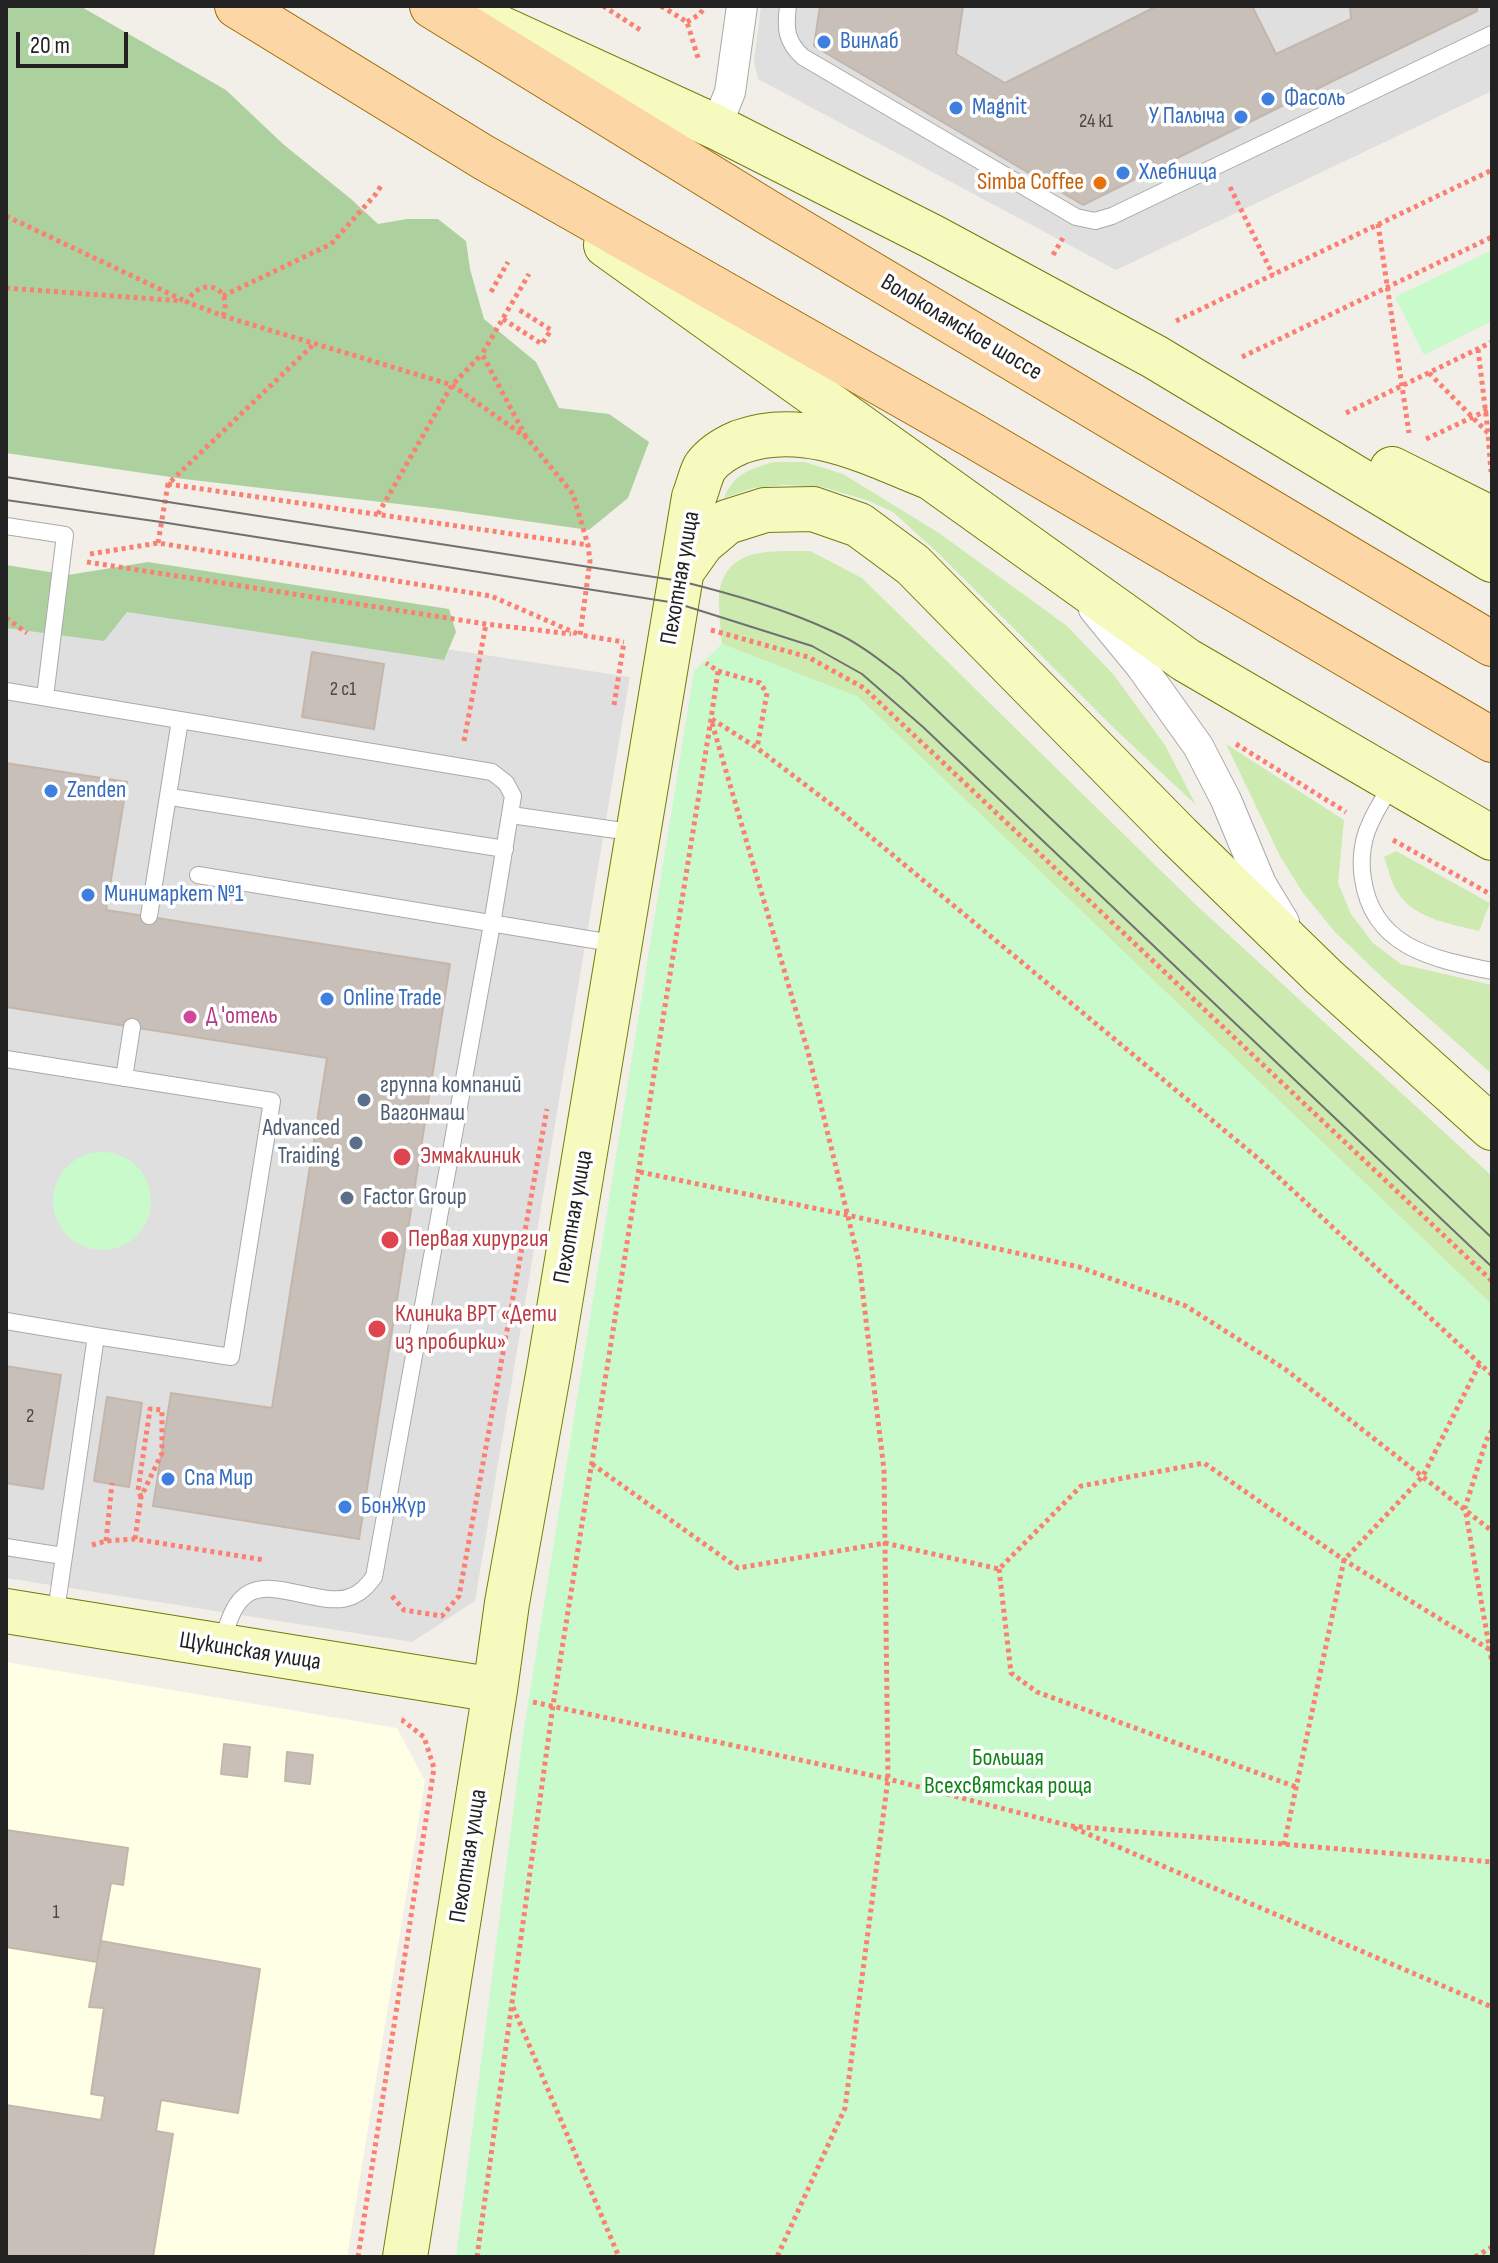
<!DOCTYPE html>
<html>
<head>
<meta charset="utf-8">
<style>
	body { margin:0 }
	#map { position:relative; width:1498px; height:2263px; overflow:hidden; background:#f2efe9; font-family:"Sofia Sans Condensed",sans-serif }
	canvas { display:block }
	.frame { position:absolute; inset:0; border:8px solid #222; pointer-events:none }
	.scale { position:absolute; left:16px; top:32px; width:112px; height:36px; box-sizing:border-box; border:4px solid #222; border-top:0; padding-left:10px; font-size:24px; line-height:28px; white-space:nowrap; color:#222; -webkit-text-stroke:6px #fff; paint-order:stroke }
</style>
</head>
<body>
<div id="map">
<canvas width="1498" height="2263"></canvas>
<div class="frame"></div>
<div class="scale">20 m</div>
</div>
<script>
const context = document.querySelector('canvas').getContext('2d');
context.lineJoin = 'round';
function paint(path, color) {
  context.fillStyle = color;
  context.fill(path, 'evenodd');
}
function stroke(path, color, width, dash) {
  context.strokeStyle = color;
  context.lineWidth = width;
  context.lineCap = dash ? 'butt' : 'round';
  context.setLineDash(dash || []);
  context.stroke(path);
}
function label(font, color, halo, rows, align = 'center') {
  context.font = font + ' "Sofia Sans Condensed",sans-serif';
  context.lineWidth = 7;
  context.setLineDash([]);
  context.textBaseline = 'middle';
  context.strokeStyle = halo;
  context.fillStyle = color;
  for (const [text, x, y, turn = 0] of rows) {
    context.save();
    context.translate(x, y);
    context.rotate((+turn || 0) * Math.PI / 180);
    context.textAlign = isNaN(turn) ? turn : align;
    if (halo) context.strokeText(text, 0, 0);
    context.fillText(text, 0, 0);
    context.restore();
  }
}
paint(new Path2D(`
	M761 6H1492V91L1116 270 758 79 754 62Z
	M6 582 630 677 475 1601 412 1642 6 1578Z`), '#e0dfdf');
paint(new Path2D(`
	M6 1662 397 1728 425 1781 347 2257H6Z`), '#ffffe5');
paint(new Path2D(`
	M773 462H805L843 474 939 533 1067 626 1114 675 1165 745 1196 805 1119 733 937 552 893 512 869 501 823 487 786 485 753 488 724 498C734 473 749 470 773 462Z
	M810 551 862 578 1194 903 1492 1176V1305L858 697 722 644C721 630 717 599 720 588 731 545 775 552 810 551Z
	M1226 744 1344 820 1338 883 1351 914 1373 943 1401 964 1492 985V1074L1383 978 1335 932 1303 893 1280 856Z
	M1396 851 1490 903 1479 931C1451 924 1415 919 1398 893 1391 883 1388 868 1384 857Z`), '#cdebb0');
paint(new Path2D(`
	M6 6H80L226 90 283 144 351 199 378 224 407 219H438L466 241 470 269 484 319 536 362 559 408 609 414 649 442 628 498 589 530 441 509 184 479 6 453Z
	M148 562 449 609 456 632 444 660 127 612 104 641 6 628V565L68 575Z`), '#add19e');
paint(new Path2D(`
	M1492 250V321L1424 355 1395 297Z
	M722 644 858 697 1492 1305V2257H456L523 1735 694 671Z
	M53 1201a49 49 0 1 1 98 0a49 49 0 1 1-98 0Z`), '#c8facc');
const building = new Path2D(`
	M820 6H963L956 54 1005 83 1157 6H1252L1276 54 1351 19 1350 6H1477V11L1298 98 1083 205 814 46Z
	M312 652 384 664 374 729 302 717Z
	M6 763 127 782 106 910 450 964 359 1539 153 1506 171 1393 272 1408 327 1058 6 1007Z
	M6 1366 61 1375 43 1489 6 1483Z
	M107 1397 142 1403 129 1487 94 1481Z
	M224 1744 250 1747 247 1777 221 1774Z
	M287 1752 313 1755 310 1784 285 1781Z
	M6 1830 128 1848 123 1885 111 1883 97 1962 6 1947Z
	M101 1941 260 1969 238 2113 161 2100 156 2131 173 2134 153 2257H95L81 2255V2257H6V2105L101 2120 105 2096 91 2094 104 2008 89 2007Z`);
paint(building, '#c7bfb8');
stroke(building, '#c4b6ab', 2);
const lane = new Path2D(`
	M788 6C785 28 786 42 803 57L1076 217 1095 221 1112 216 1492 34
	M6 526 65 535 45 697
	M6 691 492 772 506 783 513 796 492 924 374 1577C367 1586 361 1593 350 1597 321 1608 272 1576 246 1595 231 1606 227 1629 220 1645
	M1394 781C1386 795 1376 809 1370 824 1362 840 1360 862 1363 879 1373 948 1434 959 1492 971
	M177 798 505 849
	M511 815 637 833
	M198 875 618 944
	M149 916 180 720
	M6 1059 272 1101 231 1357 96 1336 55 1618
	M124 1078 132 1027
	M6 1321 96 1336
	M6 1547 63 1556`);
const street = new Path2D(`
	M716 127 730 92 742 6
	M1094 609 1140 665 1198 746 1226 800 1261 884 1284 922`);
const secondary = new Path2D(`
	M483 20 716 127 933 237 1155 357 1492 560
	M606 245 1186 660 1492 838
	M1392 469 1492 519
	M682 571 702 543 727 522 765 510 813 509 859 525 913 565 1179 836 1324 977 1492 1128
	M6 1611 495 1690
	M405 2257 495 1690 507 1603 549 1369 694 497C698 488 700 476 705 467 713 456 728 447 740 442 806 418 871 454 932 478`);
const primary = new Path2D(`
	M237 6 483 157 972 435 1492 740
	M432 6 769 213 1492 644`);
stroke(lane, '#a9a9a9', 18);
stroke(street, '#a9a9a9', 32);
stroke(secondary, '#707d05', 46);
stroke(primary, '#a06b00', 46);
stroke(new Path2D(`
	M603 6 642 31
	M661 6 687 22 699 61
	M687 22 700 14 705 6
	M1230 187 1273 275
	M6 216 187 302
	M1378 224 1409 433
	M1053 255 1063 238
	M6 288 182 301
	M491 292 508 262
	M223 296 331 244 375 195 381 186
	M223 316C234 287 201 275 187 302L223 316 452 385 527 438 573 494 588 545 590 561 580 635 624 642
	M503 319 542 344 551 330 518 309
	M1176 321 1492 170
	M1478 349 1488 432
	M1242 357 1492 237
	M1429 373 1488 433 1491 472
	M1346 413 1492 342
	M526 437 482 354 529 274
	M1426 439 1492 408
	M168 484 588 545
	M378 514 452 385 482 354
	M158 543 168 484 314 344
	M90 554 158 543 491 596 580 635
	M87 562 486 624 571 634
	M6 618 27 633
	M711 630 808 657 864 688 1492 1281
	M718 671 760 683 767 693 757 748
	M614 705 624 642
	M712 719 757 748 841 812 1260 1160 1492 1375
	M712 723 808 1052 859 1262 884 1470 888 1779 845 2108 777 2257
	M464 741 486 624
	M1236 744 1346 812
	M1393 840 1492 895
	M640 1172 847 1215 1079 1267 1186 1306 1285 1369 1492 1531
	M1492 1430 1486 1441 1465 1508 1492 1663
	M592 1464 738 1568 885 1543 999 1569 1081 1486 1204 1463 1344 1560 1492 1651
	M135 1539 141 1497 162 1453V1410L150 1409 138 1490 141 1497
	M106 1541 112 1483
	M92 1545 106 1541 135 1539 264 1560
	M999 1569 1011 1673 1037 1692 1296 1787
	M392 1596 404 1610 442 1616 459 1596 547 1109
	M533 1702 888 1779 1070 1826 1492 1862
	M1074 1828 1492 2007
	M1284 1845 1344 1560 1423 1476 1480 1363
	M513 2007 619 2257
	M358 2257 434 1768 424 1737 402 1720 398 1719
	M477 2257 553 1705 711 719 718 671 706 663
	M1475 2257 1492 2247`), '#fa8072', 5, [4, 4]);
stroke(lane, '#fff', 16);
stroke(street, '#fff', 30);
stroke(secondary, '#f7fabf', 44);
stroke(primary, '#fcd6a4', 44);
stroke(new Path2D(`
	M6 477 680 581C732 594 785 609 834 632 859 643 881 661 902 677L1492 1238
	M6 500 161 522 676 603 812 646 862 674 923 727 1492 1267`), '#707070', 2);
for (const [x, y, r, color] of [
	[824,42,8,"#3f7fe0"],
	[1268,99,8,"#3f7fe0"],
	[956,108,8,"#3f7fe0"],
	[1241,117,8,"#3f7fe0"],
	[1123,173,8,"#3f7fe0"],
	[1100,183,8,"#e8710a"],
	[51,791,8,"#3f7fe0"],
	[88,895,8,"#3f7fe0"],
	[327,999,8,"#3f7fe0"],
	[190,1017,8,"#d1479c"],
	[364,1100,8,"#5c6f8a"],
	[356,1143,8,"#5c6f8a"],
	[402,1157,10,"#e0444e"],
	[347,1198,8,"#5c6f8a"],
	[390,1240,10,"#e0444e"],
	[377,1329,10,"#e0444e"],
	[168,1479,8,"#3f7fe0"],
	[345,1507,8,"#3f7fe0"]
]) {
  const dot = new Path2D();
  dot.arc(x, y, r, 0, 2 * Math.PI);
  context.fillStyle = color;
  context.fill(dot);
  stroke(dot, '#fff', 3);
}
label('20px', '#4b4948', null, [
	["24 к1",1096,122],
	["2 с1",343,690],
	["2",30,1417],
	["1",56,1913]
]);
label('24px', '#366cbe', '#fff', [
	["Винлаб",840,42],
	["Фасоль",1284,99],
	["Magnit",972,108],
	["У Палыча",1225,117,"right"],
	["Хлебница",1139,173],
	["Zenden",67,791],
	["Минимаркет №1",104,895],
	["Online Trade",343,999],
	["Спа Мир",184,1479],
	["БонЖур",361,1507]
], 'left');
label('24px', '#c56008', '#fff', [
	["Simba Coffee",1084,183]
], 'right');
label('24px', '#222', '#fff', [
	["Волоколамское шоссе",961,328,31],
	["Пехотная улица",681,578,-80],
	["Пехотная улица",574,1217,-80],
	["Щукинская улица",250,1652,9],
	["Пехотная улица",469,1856,-81]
]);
label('24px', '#b23c85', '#fff', [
	["Д 'отель",206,1017]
], 'left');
label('24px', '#4e5e75', '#fff', [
	["группа компаний",380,1086],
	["Вагонмаш",380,1114],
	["Advanced",340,1129,"right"],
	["Traiding",340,1157,"right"],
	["Factor Group",363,1198]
], 'left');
label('24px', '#be3a42', '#fff', [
	["Эммаклиник",420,1157],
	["Первая хирургия",408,1240],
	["Клиника ВРТ «Дети",395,1315],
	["из пробирки»",395,1343]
], 'left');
label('24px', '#0c8416', '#fff', [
	["Большая",1008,1759],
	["Всехсвятская роща",1008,1787]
]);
</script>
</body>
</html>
